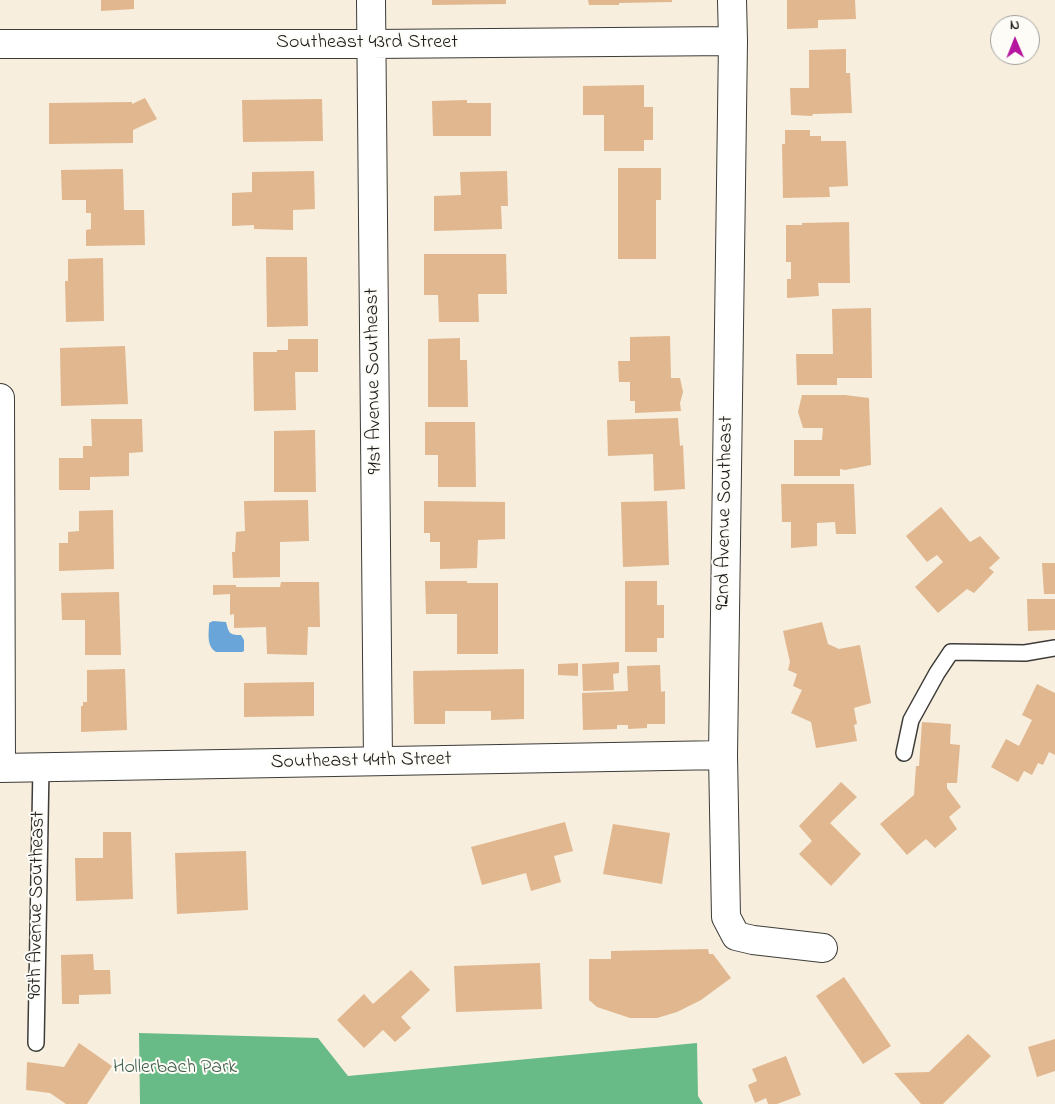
<!DOCTYPE html>
<html>
<head>
<meta charset="utf-8">
<style>
	body { margin:0 }
	#map { position:relative; width:1055px; height:1104px; overflow:hidden; background:#f7eedd; font-family:"Indie Flower",sans-serif }
	canvas { display:block }
	.north { position:absolute; left:990px; top:15px; width:50px; height:50px; box-sizing:border-box; background:#fdfcf7; border:1px solid #a3a29f; border-radius:50%; rotate:359deg; font-size:14px; font-weight:700; line-height:20px; text-align:center; color:#1c1c1c }
	.north::after { content:''; display:block; margin:auto; width:18px; height:22px; background:#b5179e; clip-path:polygon(50% 0,100% 100%,50% 72%,0 100%) }
</style>
</head>
<body>
<div id="map">
<canvas width="1055" height="1104"></canvas>
<div class="north">N</div>
</div>
<script>
const context = document.querySelector('canvas').getContext('2d');
context.lineJoin = 'round';
function paint(path, color) {
  context.fillStyle = color;
  context.fill(path, 'evenodd');
}
function stroke(path, color, width, dash) {
  context.strokeStyle = color;
  context.lineWidth = width;
  context.lineCap = dash ? 'butt' : 'round';
  context.setLineDash(dash || []);
  context.stroke(path);
}
function label(font, color, halo, rows, align = 'center') {
  context.font = font + ' "Indie Flower",sans-serif';
  context.lineWidth = 4;
  context.setLineDash([]);
  context.textBaseline = 'middle';
  context.strokeStyle = halo;
  context.fillStyle = color;
  for (const [text, x, y, turn = 0] of rows) {
    context.save();
    context.translate(x, y);
    context.rotate((+turn || 0) * Math.PI / 180);
    context.textAlign = isNaN(turn) ? turn : align;
    if (halo) context.strokeText(text, 0, 0);
    context.fillText(text, 0, 0);
    context.restore();
  }
}
paint(new Path2D(`
	M139 1033 318 1038 348 1076 697 1043 698 1096 703 1104H140Z`), '#68ba86');
paint(new Path2D(`
	M213 621 226 622C229 633 229 635 241 635L244 640V651L242 652H216C206 646 209 633 209 623Z`), '#6aa5da');
paint(new Path2D(`
	M101 0H134V9L101 11Z
	M432 0H506V4L432 5Z
	M588 0H672V2L619 3V5H589Z
	M787 0H855L856 19 818 20V28L787 29Z
	M846 49V73H850L852 113 813 114 812 116 791 115 790 88H809V50Z
	M644 85V107H653V140H644V151H604V115H583V86Z
	M145 98 157 119 133 130V143L49 144V103L132 102V104Z
	M322 99 323 141 243 142 242 100Z
	M467 100V103H491V136H433L432 101Z
	M785 130H810V136H821V141H846L848 186 829 187 830 197 783 198 782 144H785Z
	M618 168H661V200H656V259H618Z
	M123 169 124 210H144L145 245 86 246V230L91 229V213H86V200H62L61 170Z
	M314 171 315 209 293 210V230L254 229V225L232 226V193L252 192V172Z
	M507 171 508 206H501L502 229 434 231V196L461 195 460 172Z
	M849 222 850 283H818L819 296 787 298V279H791V262H786V225H802V223Z
	M424 254H506L507 294H478L479 322H439L438 295H424Z
	M266 257H307L308 326 267 327Z
	M103 258 104 321 66 322 65 281H68V259Z
	M871 308 872 378H837V385H797L796 354H833L832 309Z
	M670 336 671 378H680L683 392 680 403 681 411 635 413V401H630V382H619L618 361H630V337Z
	M460 338V360H467L468 407H428V339Z
	M288 339H318V372H295L296 410 254 411 253 352H277V350H288Z
	M125 346 128 404 61 406 60 348Z
	M802 395H845L869 398 871 465 845 470 840 469V476H794V440H822L823 428H803L798 412Z
	M678 418 680 446 683 445 685 489 654 491 653 454 608 456 607 420Z
	M91 419H142L143 452 129 453V476L90 477V490H59V458H83V446H92Z
	M425 422H475L476 487H438V455H425Z
	M315 430 316 492H274V431Z
	M781 484H854L856 534H836L835 522 817 523V546L791 548V522H782Z
	M308 500 309 541 280 542V577L233 578 232 552H235L236 532 245 531 244 501Z
	M424 501 505 502V539L478 540 477 568 440 569V542H430V533H424Z
	M667 501 669 565 623 567 621 502Z
	M941 507 970 542 980 536 1000 558 989 568 994 572 974 593 967 589 938 613 915 587 943 562 937 555 927 562 906 536Z
	M113 510 114 569 59 571V543H68V532L79 531V511Z
	M1042 563H1055V594H1044Z
	M425 581H467V583H498V654H457V614H426Z
	M625 581H657V605H664V638H657V652H625Z
	M281 582H319L320 627H308L307 655 267 654 266 627 234 628V614L230 615V594L213 595V585H236V587H280Z
	M119 592 121 655H85V620H62L61 593Z
	M1027 599H1055V630L1028 631Z
	M822 622 828 644 839 649 860 645 871 703 854 708 857 724 854 725 857 741 816 748 811 722 791 713 802 690 793 686 797 674 788 670 790 662 783 631Z
	M619 662V673L613 674 614 690 583 691 582 664Z
	M578 663V676L558 675V664Z
	M660 665 661 692 665 691V724H647V728L628 729V725H617V729L583 730 582 693 628 691 627 666Z
	M125 669 127 730 81 732V706H83V702H87V670Z
	M524 669V719L491 720V711H445V724H414L413 671Z
	M314 682V716L244 717V683Z
	M1037 684 1055 693V755L1049 752 1043 765 1038 763 1032 775 1024 771 1018 782 991 767 1006 739 1019 746 1032 720 1022 715Z
	M922 722 951 724 950 744 960 745 957 783H947V788L961 807 949 817 957 829 935 848 926 839 907 855 880 824 914 795 916 766H919Z
	M841 782 857 797 830 823 861 854 831 886 799 854 812 841 799 826Z
	M565 822 573 851 554 856 561 882 531 891 526 873 482 885 471 847Z
	M613 824 670 833 662 884 603 874Z
	M103 832H131L133 899 76 901 75 858H103Z
	M246 851 248 910 177 914 175 853Z
	M708 949 709 954H713L731 978 701 1000 677 1012 657 1018H630L597 1007 589 1000V959H611V951Z
	M93 954 94 970H110L111 994 79 995V1004H62L61 955Z
	M540 963 542 1009 456 1012 454 966Z
	M411 970 430 990 401 1017 411 1028 395 1042 383 1030 364 1048 337 1020 364 994 373 1004Z
	M844 977 891 1046 863 1064 816 996Z
	M968 1034 991 1056 943 1104H921L894 1073 929 1072Z
	M1055 1039V1071L1037 1077 1028 1047Z
	M79 1043 112 1066 87 1104H66L50 1093 26 1090 27 1062 64 1067Z
	M786 1056 801 1095 777 1104H768L766 1098 755 1103 748 1085 757 1081 752 1069Z`), '#e1b78f');
const service = new Path2D(`
	M904 753 911 720 937 673 951 652 1025 653 1055 648
	M36 1043 41 767`);
const minor = new Path2D(`
	M371 0 378 761
	M732 0 733 41 723 755 726 917 736 936 753 940 823 948
	M0 44H372L733 41
	M0 398 1 768
	M0 768 723 755`);
stroke(service, '#3d3c39', 18);
stroke(minor, '#3d3c39', 30);
stroke(service, '#fff', 15);
stroke(minor, '#fff', 28);
label('20px', '#1c1c1c', '#fdfcf7', [
	["Southeast 43rd Street",367,44],
	["91st Avenue Southeast",375,381,-91],
	["92nd Avenue Southeast",726,513,-89],
	["Southeast 44th Street",361,762,-1],
	["90th Avenue Southeast",38,905,-89]
]);
label('20px', '#3f5e4a', '#fdfcf7', [
	["Hollerbach Park",175,1069]
]);
</script>
</body>
</html>
